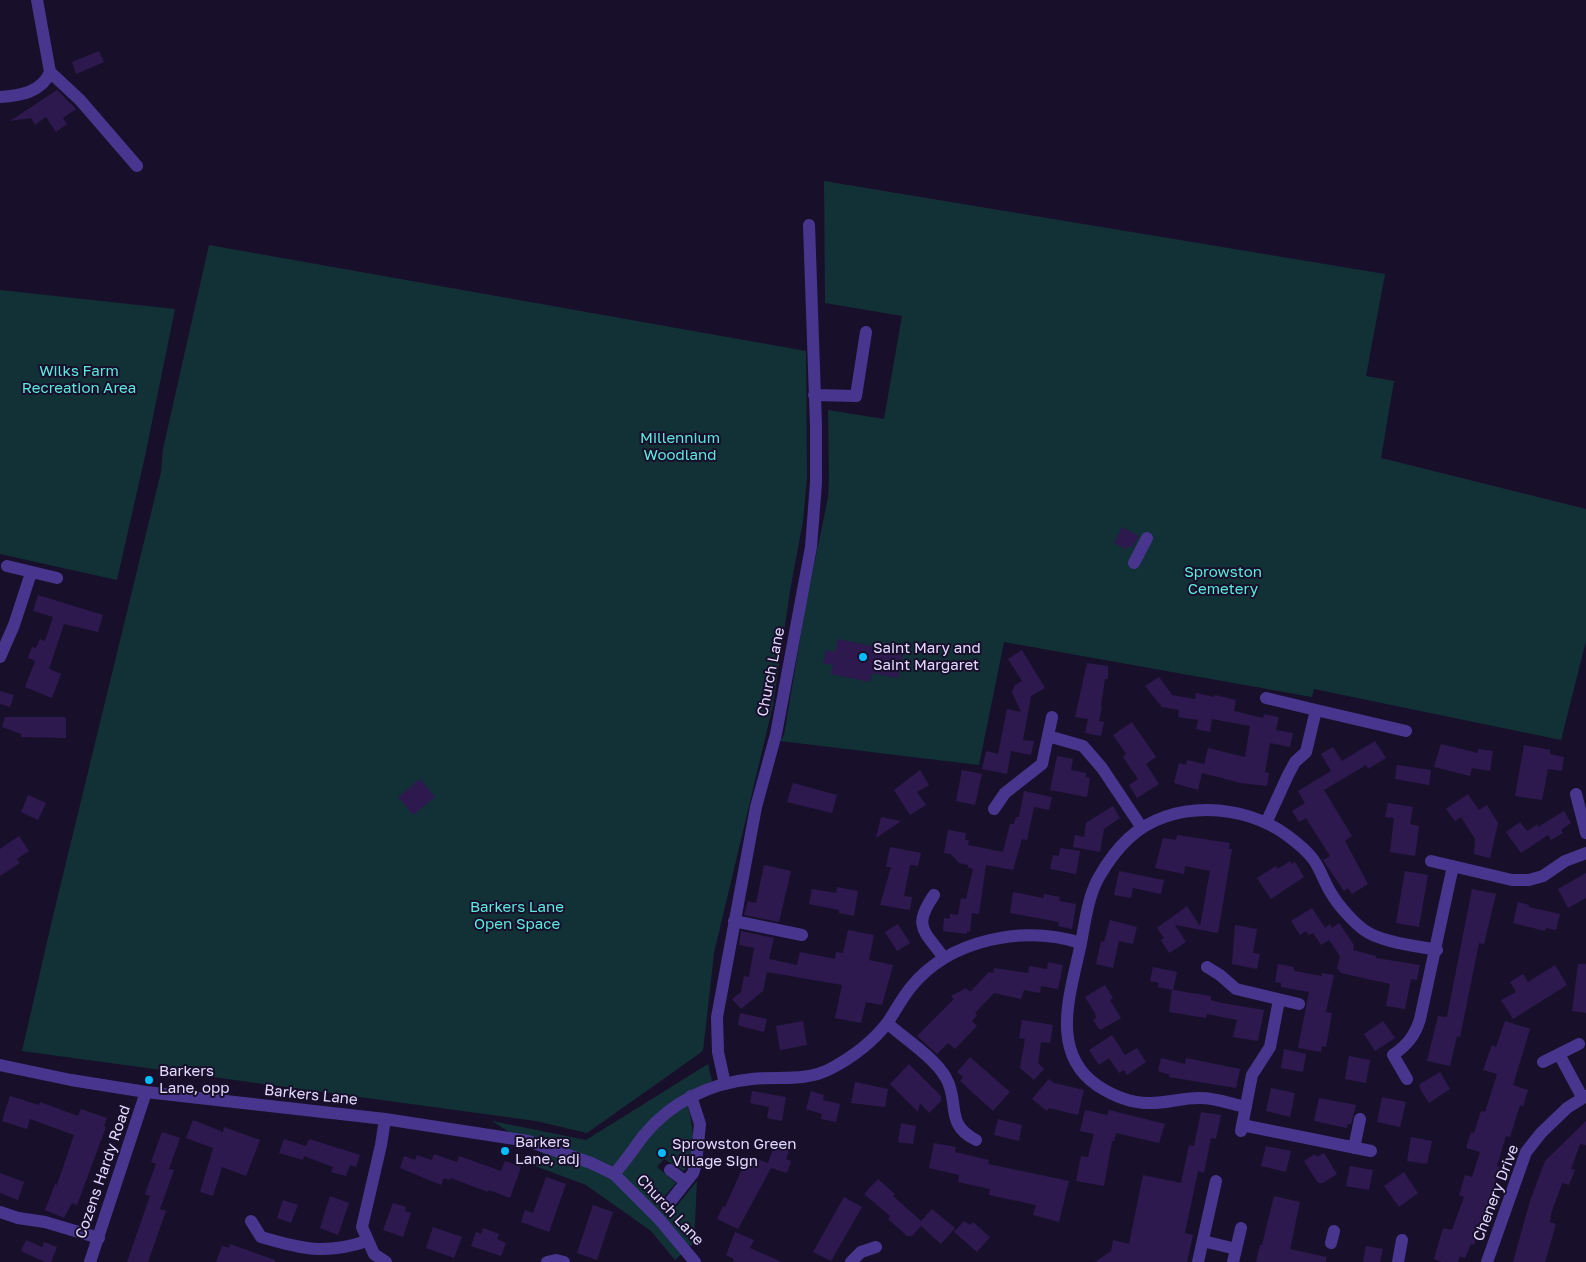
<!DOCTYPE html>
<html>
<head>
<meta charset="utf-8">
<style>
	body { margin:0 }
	canvas { display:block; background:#180f2b }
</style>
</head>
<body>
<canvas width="1586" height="1262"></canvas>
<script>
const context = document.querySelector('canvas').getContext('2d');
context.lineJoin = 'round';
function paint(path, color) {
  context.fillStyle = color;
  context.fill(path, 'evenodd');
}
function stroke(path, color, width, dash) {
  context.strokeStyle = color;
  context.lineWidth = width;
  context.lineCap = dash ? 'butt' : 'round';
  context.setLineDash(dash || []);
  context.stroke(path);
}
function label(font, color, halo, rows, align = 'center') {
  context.font = font + ' "Golos Text",sans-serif';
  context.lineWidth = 4;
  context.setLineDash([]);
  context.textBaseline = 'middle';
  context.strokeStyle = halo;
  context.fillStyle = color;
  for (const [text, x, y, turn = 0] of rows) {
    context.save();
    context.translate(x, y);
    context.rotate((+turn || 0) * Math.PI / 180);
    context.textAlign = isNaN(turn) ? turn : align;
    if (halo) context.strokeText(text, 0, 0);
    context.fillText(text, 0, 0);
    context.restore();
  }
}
paint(new Path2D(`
	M824 181 1385 274 1366 376 1394 381 1381 458 1586 509V641L1561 740 1314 689 1312 697 1004 642 979 765 780 741 784 735 806 603 828 498 829 479 828 410 884 419 902 316 825 303Z
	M209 245 806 351 807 478 803 521 791 585 773 705 714 953 703 1051 587 1133 536 1121 22 1051 53 916 161 472 163 449Z
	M0 290 175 309 145 456 117 580 0 554Z
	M708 1064 712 1081 685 1094C691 1118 700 1149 684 1171L664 1159 657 1167 676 1183 663 1198 675 1208 697 1181 694 1243 675 1260 651 1231 586 1185 522 1161 551 1159 492 1121 586 1140Z`), '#113136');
paint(new Path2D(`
	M99 51 104 62 76 74 72 62Z
	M57 90 76 109 63 118 67 124 56 132 46 117 35 125 31 118 10 121Z
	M1122 527 1139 536 1132 548 1128 546 1126 549 1114 543Z
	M38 595 103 615 98 632 64 624 49 669 61 674 52 698 25 687 35 661 28 658 32 647 36 648 40 639 45 641 53 617 33 611Z
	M838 639 888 649 889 646 904 649 898 678 872 673 870 682 831 674 833 665 823 663 826 650 835 652Z
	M1022 650 1045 688 1031 696 1023 740 1034 741 1031 755 1011 751 1007 774 982 769 986 751 998 754 1007 709 1021 712 1012 692 1015 685 1022 681 1008 659Z
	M1087 663 1108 666V679H1105L1101 705 1102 706 1099 721 1104 722 1101 736 1085 733 1088 719 1075 717Z
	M1159 677 1172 695 1195 699 1196 693 1214 697 1215 695 1236 700 1234 711 1263 718 1264 714 1279 717 1276 730 1293 733 1290 747 1270 743 1265 772 1269 773 1267 786 1241 783 1202 773 1208 748 1245 757 1250 726 1212 719 1210 732 1196 729 1198 720 1178 717 1179 710 1162 707 1145 686Z
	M0 691 14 695 10 707 0 704Z
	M5 717H64L66 719V738L21 737V734L2 727Z
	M1132 722 1156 757 1146 764 1159 784 1137 798 1129 785 1138 779 1123 757 1126 754 1113 735Z
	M1375 741 1386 758 1368 769 1366 765 1324 790 1352 836 1345 841 1368 884 1352 894 1348 888 1344 891 1325 863 1323 860 1330 856 1306 818 1299 822 1292 811 1305 803 1298 791 1331 771 1321 754 1333 747 1342 761Z
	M1441 744 1478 753V749L1493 751 1490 771 1472 768 1470 776 1434 767Z
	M1524 745 1550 750V754L1564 757 1562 771 1548 769 1542 800 1515 796Z
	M1057 756 1073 759 1071 770 1086 773V777L1090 778 1087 797 1050 790Z
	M1187 760 1204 764 1198 790 1174 783 1179 763 1186 765Z
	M1397 765 1431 770 1429 785 1395 779Z
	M920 770 929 785 917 792 926 805 910 815 894 790Z
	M962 770 982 774 975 805 956 801Z
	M420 779 435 797 413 815 398 797Z
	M793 783 837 795 832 813 787 802Z
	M1024 791 1052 797 1049 810 1034 807 1027 840 1022 839 1013 870 986 865 979 914 972 913 970 932 967 931V934L943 931 944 918 950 919V914L958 915 961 898 966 899 973 869 968 867V865L959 863 951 854 944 853 948 830 966 833 965 840H969L968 845 1003 852 1010 824H1014L1016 817H1019Z
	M1468 794 1479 810 1487 805 1498 823 1490 858 1474 854 1475 839 1461 817 1455 821 1446 809Z
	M28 795 46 803 38 820 21 812Z
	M1388 803 1413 807 1410 824 1419 826 1415 856 1390 852 1394 818 1385 817Z
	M1113 806 1120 818 1104 829 1100 852 1073 847 1075 835 1084 837 1086 823Z
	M1564 811 1571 823 1561 830 1563 833 1551 840 1548 835 1521 853 1506 832 1520 822 1527 831 1538 824V827Z
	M881 817 901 821 876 838Z
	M1177 835 1230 843 1229 849H1232L1218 933 1175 925 1186 942 1169 953 1161 940 1164 938 1157 928 1187 906 1200 926 1210 871 1185 866 1184 874 1155 868 1163 838 1176 840Z
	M19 836 29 851 17 859 20 863 0 876V849Z
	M890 847 921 853 918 866 910 865 904 896 912 897 910 910 880 905 891 867H886Z
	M1060 848 1080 851 1076 874 1050 869 1053 855 1059 856Z
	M1290 861 1292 864 1295 862 1304 877 1271 899 1257 878 1276 866 1278 869Z
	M764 865 791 871 779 922 744 915 748 901 756 903Z
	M1119 871 1164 880 1161 894 1133 888 1131 898 1114 895Z
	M1405 871 1428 875 1419 927 1396 923Z
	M1586 873V898L1568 908 1558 889Z
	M837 887 858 891 854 916 839 913V910L809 904 812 889 836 893Z
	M1472 889 1496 894 1484 944 1479 943 1460 1037 1457 1036 1450 1066 1427 1061 1438 1016 1447 1017Z
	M1013 892 1043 898 1044 894 1060 897 1059 901 1076 904 1072 929 1058 926 1059 922 1010 913Z
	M1518 902 1529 905V907L1560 914 1556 930 1546 928 1545 931 1513 923Z
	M1312 908 1325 928 1330 924 1332 928 1339 923 1354 945 1353 950 1376 956V958L1420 965 1417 980 1411 979 1405 1009 1386 1006 1390 984 1341 973 1337 968 1340 956 1329 940 1321 945 1313 933 1309 935 1306 931 1300 935 1291 921Z
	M1110 920 1137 927 1133 944 1119 941 1113 968 1096 964 1101 941 1104 942Z
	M898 924 910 943 897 951 885 932Z
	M1235 925 1257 929 1253 953 1260 954 1257 969 1232 964Z
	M848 930 874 935 869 960 893 965 882 1005 866 1002 861 1023 835 1018 842 985 767 972 763 991 741 1009 732 999 741 992 744 976 749 977 754 948 739 945 741 931 774 938 769 959 797 965 800 952 835 959 836 952 843 953Z
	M1048 962 1063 965 1058 989 1041 986 1040 993 1024 990 1021 999 994 993 975 1013 977 1015 972 1021 977 1026 955 1049 948 1043 937 1054 917 1036 954 999 951 996 966 988 970 992 989 972 993 973 994 968 1028 973 1029 966 1047 969Z
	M1278 964 1294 967V971L1322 976V973L1334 975 1326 1012 1332 1013 1326 1047 1322 1046 1321 1052 1298 1048 1309 992 1281 987V983L1275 982Z
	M1578 964H1586V1013L1572 1011Z
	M1555 965 1567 985 1513 1019 1501 1000 1516 992 1510 982 1523 974 1528 982Z
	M1153 967 1177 972 1173 990 1211 996V1000L1222 1003 1264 1010 1258 1041 1233 1037 1237 1020 1207 1014 1206 1018 1169 1012 1172 990 1158 987 1159 983 1150 981Z
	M1105 985 1113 998 1110 1000 1121 1018 1100 1030 1093 1020 1096 1018 1095 1013 1085 997Z
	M740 1013 767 1019 764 1032 740 1026 738 1024Z
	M1022 1020 1053 1025 1050 1043 1041 1042 1038 1063 1044 1069 1034 1080 1020 1068 1025 1039 1019 1038Z
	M803 1021 807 1045 780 1050 776 1026Z
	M1383 1021 1395 1038 1375 1051 1364 1034Z
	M1505 1021 1530 1029 1513 1085 1528 1090 1523 1106 1520 1105 1510 1137 1506 1136 1497 1166 1500 1167 1474 1245 1471 1244 1465 1258 1460 1256 1458 1262H1442L1434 1259 1443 1228 1452 1230 1464 1197 1459 1195 1465 1175 1472 1177 1480 1152 1466 1148 1471 1132 1474 1133 1481 1111 1485 1112 1497 1074 1483 1070 1492 1045 1496 1047Z
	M1112 1035 1125 1055 1137 1048 1146 1062 1127 1075 1124 1070 1119 1073 1109 1058 1099 1065 1089 1050Z
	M1284 1049 1306 1054 1303 1072 1281 1068Z
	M1349 1056 1370 1060 1366 1083 1345 1079Z
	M970 1057 1010 1092 993 1111 960 1081 963 1077 957 1072Z
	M1161 1058 1185 1064 1186 1058 1240 1069 1236 1088 1169 1077 1170 1075 1158 1071Z
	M909 1064 941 1096V1101L929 1113 920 1103 918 1112 890 1084Z
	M1440 1072 1450 1089 1429 1103 1420 1089V1084Z
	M1049 1079 1054 1083 1084 1090 1078 1115 1049 1108 1047 1111 1032 1099Z
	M855 1082 888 1089 885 1107 851 1103Z
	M1271 1088 1295 1093 1290 1117 1266 1111Z
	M752 1091 786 1097 782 1121 767 1118 769 1107 750 1103Z
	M811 1091 824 1095 823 1100 840 1104 836 1122 821 1119 822 1114 806 1109Z
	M10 1096 39 1105 40 1102 78 1116 81 1109 107 1118 104 1126 106 1127 77 1205 72 1203 64 1218 45 1210 55 1184 57 1185 74 1135 30 1119 27 1129 2 1121Z
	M1382 1097 1406 1102 1400 1127 1377 1122Z
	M1319 1098 1356 1105 1351 1124H1348L1347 1128 1314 1121Z
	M1085 1110 1107 1115 1109 1110 1165 1124 1159 1143 1116 1133 1114 1141H1112L1104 1186 1076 1181 1081 1156 1088 1157 1094 1134 1080 1131Z
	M1201 1112 1221 1115 1216 1139 1211 1138 1204 1173 1198 1171 1185 1233 1193 1235 1187 1262H1095L1111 1251 1113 1240 1129 1244 1143 1175 1181 1183 1189 1145 1194 1146Z
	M998 1119 1022 1125 1019 1141 994 1135Z
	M193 1120 223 1132 224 1127 260 1140 246 1176 222 1167 213 1196 200 1192 213 1148 186 1138Z
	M1586 1121V1145L1580 1144 1571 1169 1575 1170 1569 1185 1562 1183 1551 1214 1550 1222 1556 1224 1545 1262H1513L1530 1201 1545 1161Z
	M901 1123 916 1126 913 1144 898 1142Z
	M162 1132 180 1138 169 1169 174 1170 160 1209 166 1211 148 1262H127L150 1196 145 1194 156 1164 151 1162Z
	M1411 1137 1432 1141 1427 1164 1407 1161Z
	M284 1139 306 1146 309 1139 360 1155 356 1167 350 1165 346 1176 331 1172 333 1167 304 1156 303 1160 279 1153Z
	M775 1143 790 1148 786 1159 791 1161 787 1173 771 1168 738 1229 717 1219 723 1206 725 1207 748 1156 768 1163Z
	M934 1143 956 1147 955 1152 989 1160 988 1164 1069 1181 1059 1222 1033 1215 1036 1205 989 1195 990 1189 958 1182 959 1175 929 1168Z
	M1266 1146 1291 1151 1286 1172 1261 1166Z
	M1324 1153 1337 1174 1323 1183H1318L1304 1161 1315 1154 1317 1157Z
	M434 1154 457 1162 459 1156 501 1171 505 1161 521 1167 510 1198 489 1190 488 1192 451 1178 450 1180 444 1178 441 1185 400 1168 404 1156 415 1160 417 1155 432 1160Z
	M1350 1166 1373 1170 1369 1190 1346 1186Z
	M1404 1172 1418 1193 1399 1207 1384 1186Z
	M0 1173 24 1182 18 1200 0 1193Z
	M546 1177 566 1184 549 1232 521 1222 525 1210 533 1213Z
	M878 1179 895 1194 893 1196 921 1221 932 1209 955 1228 941 1244 921 1226 912 1236H907L888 1219 890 1216 864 1194Z
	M330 1196 349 1203 338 1235 320 1228Z
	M1274 1196 1300 1202 1290 1249 1326 1257V1262H1256L1260 1245H1262Z
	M844 1197 862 1207 831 1261 813 1252Z
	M283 1200 298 1205 291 1223 277 1218Z
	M393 1203 406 1207 405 1211 411 1213 403 1237 383 1230Z
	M593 1205 613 1212 597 1260 577 1253Z
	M964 1221 970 1225 973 1222 990 1237 977 1252 954 1232Z
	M433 1227 462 1237 454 1258 426 1248Z
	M483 1228 499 1234 497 1239 506 1243 501 1256 471 1246 476 1232 481 1234Z
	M735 1232 754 1240 750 1248 782 1262H733L734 1259 726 1255Z
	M26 1240 42 1247 44 1242 57 1247 51 1262H45L21 1251Z
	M230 1244 275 1260V1262H216L222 1246 229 1248Z
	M1366 1246 1383 1249 1380 1262H1363Z`), '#2d194e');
stroke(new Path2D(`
	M50 72 80 100 137 166
	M0 97C20 96 42 92 50 72L37 0
	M814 395 856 396 866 332
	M1134 563 1147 538
	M7 566 57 578
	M0 657 14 625 31 573
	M1266 698 1316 710
	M1048 736 1083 746 1102 768 1142 828
	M1576 794 1586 833
	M994 809 1005 793 1042 764 1052 717
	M1266 823 1288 775 1295 762 1306 752 1316 710 1406 731
	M1431 861 1512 880H1529L1543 876 1565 861 1586 853
	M934 895C912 927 924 930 944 958
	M734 921 802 935
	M1081 943C1085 922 1088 896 1099 877 1107 863 1117 849 1129 838 1171 799 1244 803 1288 836 1296 842 1307 851 1313 859 1321 870 1324 882 1331 893 1338 905 1352 921 1364 930 1380 942 1417 946 1437 950
	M1207 967 1220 975 1236 989 1299 1004
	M887 1023C904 1038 935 1058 946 1078 960 1102 944 1124 976 1140
	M1559 1054 1582 1097
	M1543 1062 1579 1044
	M0 1065 71 1080 146 1092 385 1119 528 1141 591 1163 614 1174 659 1219 695 1262
	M1407 1079 1393 1055C1407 1045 1415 1036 1420 1019L1453 866
	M725 1084 718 1052 717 1017 756 807 776 734 811 547 816 483V426L809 225
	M385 1119 381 1145 362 1227 374 1254 386 1262
	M1242 1125 1371 1151
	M1241 1131 1252 1075 1270 1047 1279 1000
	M1354 1148 1360 1119
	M670 1170 686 1182
	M614 1174C625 1162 634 1148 644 1135 671 1102 710 1083 752 1079 779 1076 805 1082 830 1069 853 1057 872 1043 888 1022 896 1010 902 998 911 987 950 939 1023 925 1081 943 1071 992 1048 1052 1098 1086 1112 1095 1131 1103 1148 1103 1166 1104 1183 1097 1201 1098 1216 1098 1231 1104 1246 1107
	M670 1202 693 1173 696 1164 700 1124 691 1096
	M0 1212 18 1218 45 1222 99 1238
	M251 1221 261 1237C302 1249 325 1255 367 1241
	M1203 1241 1236 1249
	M1331 1243 1334 1231
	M90 1262 146 1092
	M547 1262 556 1260 564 1262
	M851 1262 861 1252 876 1247
	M1198 1262 1216 1181
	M1233 1262 1241 1228
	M1398 1262 1402 1240
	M1487 1262 1526 1152 1541 1133 1567 1108 1586 1096`), '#48368e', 12);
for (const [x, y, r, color] of [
	[863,657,5,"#05bcff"],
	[149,1080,5,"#05bcff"],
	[505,1151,5,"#05bcff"],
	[662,1153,5,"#05bcff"]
]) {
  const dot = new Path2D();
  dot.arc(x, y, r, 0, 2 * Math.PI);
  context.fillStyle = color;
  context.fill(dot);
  stroke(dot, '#180f2b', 2);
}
label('15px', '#5aeade', '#180f2b', [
	["Wilks Farm",79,371],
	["Recreation Area",79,388],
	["Millennium",680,438],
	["Woodland",680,455],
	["Sprowston",1223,572],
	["Cemetery",1223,589],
	["Barkers Lane",517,907],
	["Open Space",517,924]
]);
label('15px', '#e4d9ff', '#180f2b', [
	["Saint Mary and",873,648],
	["Saint Margaret",873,665],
	["Barkers",159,1071],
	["Lane, opp",159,1088],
	["Barkers",515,1142],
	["Lane, adj",515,1159],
	["Sprowston Green",672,1144],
	["Village Sign",672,1161]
], 'left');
label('15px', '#e4d9ff', '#180f2b', [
	["Church Lane",771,672,-79],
	["Barkers Lane",311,1095,6],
	["Cozens Hardy Road",103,1172,-71],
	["Chenery Drive",1496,1193,-69],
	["Church Lane",670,1210,47]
]);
</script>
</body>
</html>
